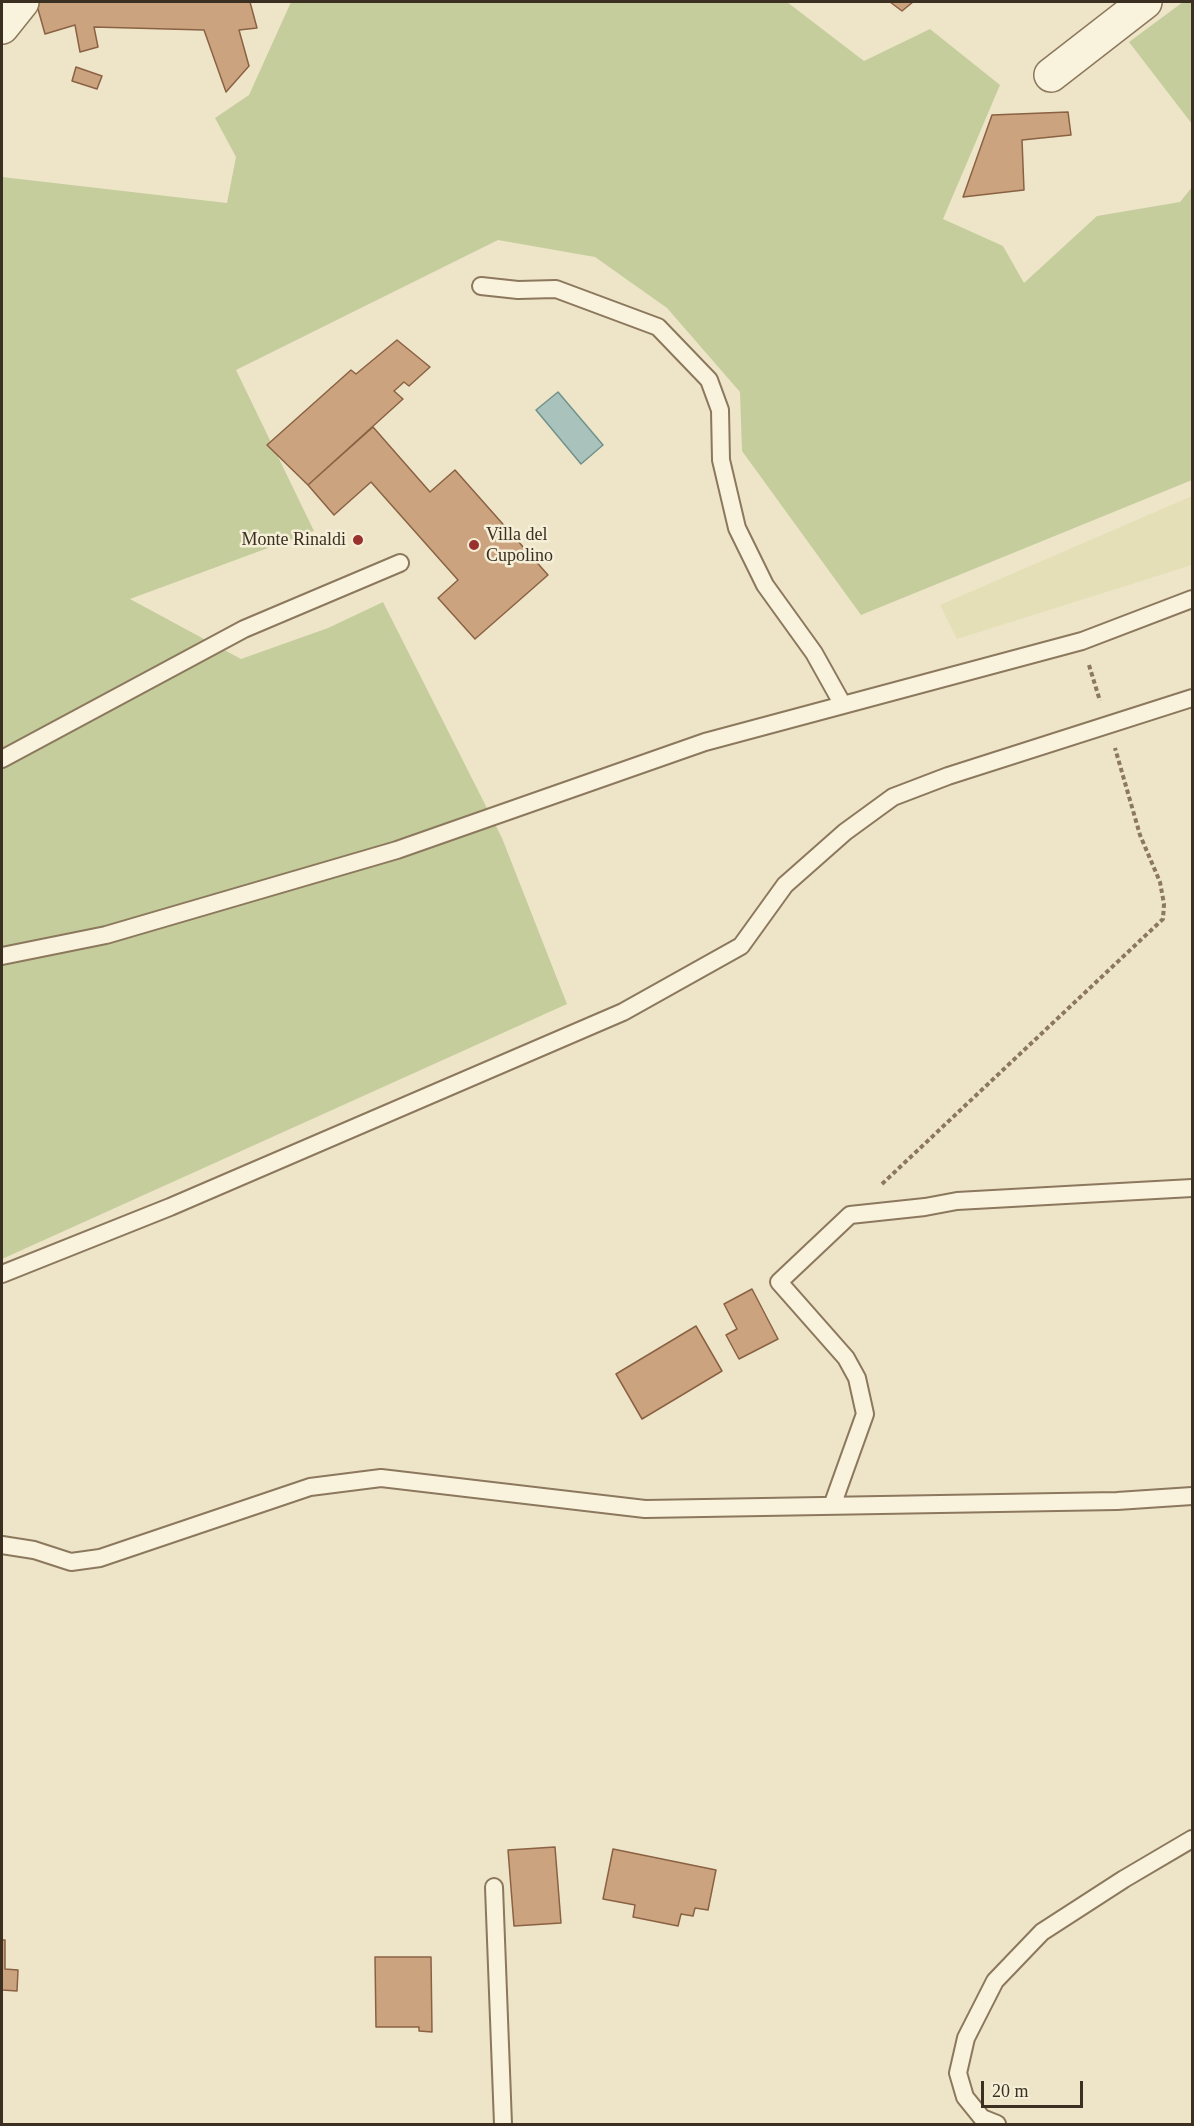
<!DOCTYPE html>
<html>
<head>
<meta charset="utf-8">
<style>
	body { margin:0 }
	#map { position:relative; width:1194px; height:2126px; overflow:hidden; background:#eee5c9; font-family:Georgia,serif }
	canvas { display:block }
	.frame { position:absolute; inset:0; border:3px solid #3b2f21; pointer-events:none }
	.scale { position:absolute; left:981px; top:2081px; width:102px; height:27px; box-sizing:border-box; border:3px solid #3b2f21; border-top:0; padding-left:8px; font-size:18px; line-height:21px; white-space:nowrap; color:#3b2f21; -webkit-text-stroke:4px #f6efd8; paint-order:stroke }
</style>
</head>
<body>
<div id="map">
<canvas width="1194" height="2126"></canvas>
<div class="frame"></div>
<div class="scale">20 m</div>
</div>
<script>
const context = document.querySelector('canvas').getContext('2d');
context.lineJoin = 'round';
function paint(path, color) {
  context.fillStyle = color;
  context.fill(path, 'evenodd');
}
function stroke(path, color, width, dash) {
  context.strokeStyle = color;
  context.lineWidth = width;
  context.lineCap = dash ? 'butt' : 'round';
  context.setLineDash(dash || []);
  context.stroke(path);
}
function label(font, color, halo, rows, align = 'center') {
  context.font = font + ' Georgia,serif';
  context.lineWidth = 5;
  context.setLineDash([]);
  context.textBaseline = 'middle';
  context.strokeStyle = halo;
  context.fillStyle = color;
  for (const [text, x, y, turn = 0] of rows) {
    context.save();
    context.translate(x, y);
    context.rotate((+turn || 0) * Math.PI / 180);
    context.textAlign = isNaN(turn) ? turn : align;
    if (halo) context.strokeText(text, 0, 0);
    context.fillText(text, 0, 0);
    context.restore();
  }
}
paint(new Path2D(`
	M1192 496V565L957 639 940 605Z`), '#e4dfb6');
paint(new Path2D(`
	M291 2H787L864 61 930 29 1000 85 943 219 1003 246 1024 283 1097 216 1180 202 1192 187V480L861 615 742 451 740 392 667 308 595 257 498 240 236 370 314 531 130 599 241 659 328 628 383 602 502 838 567 1004 2 1259V177L227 203 236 157 215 118 249 95Z
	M1183 2H1192V124L1129 42Z`), '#c5cd9c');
const water = new Path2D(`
	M558 392 603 445 581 464 536 410Z`);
paint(water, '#a9c3bc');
stroke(water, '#70918b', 1.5);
const building = new Path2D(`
	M36 2H250L257 28 239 30 249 66 226 92 204 30 94 27 98 47 80 52 75 25 45 34Z
	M890 2H913L902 11Z
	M76 67 102 76 97 89 72 81Z
	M1068 112 1071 135 1022 140 1024 190 963 197 992 115Z
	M397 340 430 367 409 386 404 382 394 391 403 399 308 485 267 445 351 370 356 374Z
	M373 427 430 492 455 470 548 575 475 639 438 598 458 580 371 482 334 515 308 485Z
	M752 1289 778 1339 739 1359 726 1335 737 1329 724 1304Z
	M696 1326 722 1371 642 1419 616 1374Z
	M555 1847 561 1923 514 1926 508 1850Z
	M613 1849 716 1870 708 1910 695 1908 693 1916 681 1914 678 1926 633 1917 635 1905 603 1899Z
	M2 1940H5V1969L18 1970 17 1991 2 1990Z
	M375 1957H431L432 2032 419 2031V2027H376Z`);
paint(building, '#cca37f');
stroke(building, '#8a6243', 1.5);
const lane = new Path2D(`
	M481 286 518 290 556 289 658 327 709 380 720 410 721 460 737 528 765 585 814 653 843 705
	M2 759 244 629 400 563
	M2 956 106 935 397 850 705 742 1082 641 1192 599
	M2 1274 170 1207 623 1012 741 946 785 885 845 832 893 797 948 776 1192 698
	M832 1506 865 1414 857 1378 846 1358 779 1282 850 1215 925 1207 957 1201 1192 1188
	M2 1545 34 1550 71 1562 100 1558 310 1487 381 1478 645 1509 1117 1501 1192 1496
	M494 1887 503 2124
	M997 2124 982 2118 965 2097 958 2073 966 2038 995 1981 1042 1932 1124 1879 1192 1839`);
const street = new Path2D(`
	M2 27 22 2
	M1051 75 1145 2`);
stroke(lane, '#8b785d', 20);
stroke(street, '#8b785d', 36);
stroke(new Path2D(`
	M1089 665 1100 701
	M882 1184 1163 919 1164 904 1160 882 1140 835 1115 748`), '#8b785d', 4, [4.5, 3]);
stroke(lane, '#f9f2dc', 16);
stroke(street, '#f9f2dc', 33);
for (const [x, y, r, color] of [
	[358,540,6,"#99322e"],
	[474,545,6,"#99322e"]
]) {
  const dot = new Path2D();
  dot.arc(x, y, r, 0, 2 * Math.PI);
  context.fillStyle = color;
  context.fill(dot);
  stroke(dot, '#f6efd8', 2);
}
label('18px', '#3b2f21', '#f6efd8', [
	["Villa del",486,535],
	["Cupolino",486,556],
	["Monte Rinaldi",346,540,"right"]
], 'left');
</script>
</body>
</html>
